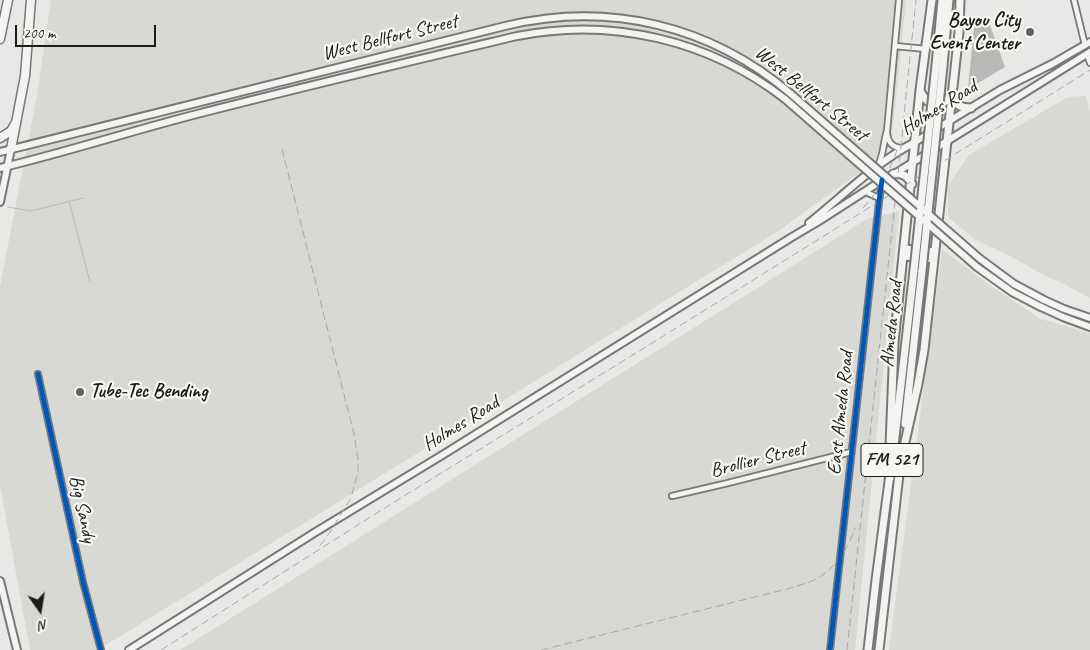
<!DOCTYPE html>
<html>
<head>
<meta charset="utf-8">
<style>
	body { margin:0 }
	#map { position:relative; width:1090px; height:650px; overflow:hidden; background:#e8e8e6; font-family:Caveat,sans-serif }
	canvas { display:block }
	.north { position:absolute; left:15px; top:585px; width:50px; height:50px; -webkit-text-stroke:4px #f6f6f2; paint-order:stroke; rotate:167deg; font-size:14px; font-weight:700; line-height:20px; text-align:center; color:#1c1c1c }
	.north::after { content:''; display:block; margin:auto; width:18px; height:22px; background:#1c1c1c; clip-path:polygon(50% 0,100% 100%,50% 72%,0 100%) }
	.scale { position:absolute; left:15px; top:25px; width:141px; height:22px; box-sizing:border-box; border:2px solid #1c1c1c; border-top:0; padding-left:6px; font-size:15px; line-height:18px; white-space:nowrap; color:#1c1c1c; -webkit-text-stroke:4px #f6f6f2; paint-order:stroke }
</style>
</head>
<body>
<div id="map">
<canvas width="1090" height="650"></canvas>
<div class="north">N</div>
<div class="scale">200 m</div>
</div>
<script>
const context = document.querySelector('canvas').getContext('2d');
context.lineJoin = 'round';
function paint(path, color) {
  context.fillStyle = color;
  context.fill(path, 'evenodd');
}
function stroke(path, color, width, dash) {
  context.strokeStyle = color;
  context.lineWidth = width;
  context.lineCap = dash ? 'butt' : 'round';
  context.setLineDash(dash || []);
  context.stroke(path);
}
function label(font, color, halo, rows, align = 'center') {
  context.font = font + ' Caveat,sans-serif';
  context.lineWidth = 4.5;
  context.setLineDash([]);
  context.textBaseline = 'middle';
  context.strokeStyle = halo;
  context.fillStyle = color;
  for (const [text, x, y, turn = 0] of rows) {
    context.save();
    context.translate(x, y);
    context.rotate((+turn || 0) * Math.PI / 180);
    context.textAlign = isNaN(turn) ? turn : align;
    if (halo) context.strokeText(text, 0, 0);
    context.fillText(text, 0, 0);
    context.restore();
  }
}
paint(new Path2D(`
	M51 0H906L891 145 854 176 780 230 98 650H30L0 485V286L37 95Z
	M1086 96 1090 113V298L1064 284 1042 274 1012 257 974 239 948 217V186L969 155 1068 97Z
	M899 211 855 650H180L867 219Z
	M942 249 989 285 1041 319 1090 333V650H889Z`), '#d8d8d5');
paint(new Path2D(`
	M990 25 1005 67 968 89 974 27Z`), '#b8b8b6');
stroke(new Path2D(`
	M69 201 90 282
	M8 207 31 211 83 198`), '#b8b8b6', 1);
const minor = new Path2D(`
	M1074 0 1085 45
	M895 46 926 49
	M1087 54 1090 63
	M887 133C888 143 893 148 903 148
	M878 165C884 155 883 142 887 131L899 0
	M866 192 879 198
	M38 374 83 582 101 650
	M672 496 724 484 851 452
	M830 650 879 202 882 181`);
const secondary = new Path2D(`
	M0 152 505 26C609 1 710 25 791 94
	M0 168C67 152 134 130 201 113 306 86 412 61 517 36 612 17 709 40 785 99
	M0 202 11 149
	M809 223C844 195 875 163 915 142L1000 90 1052 64 1090 42
	M1044 300 1064 309 1090 318
	M1041 307 1063 317 1090 327
	M0 581 17 650
	M129 650 314 533 444 454 792 237 819 221 881 181 899 171 1090 52`);
const primary = new Path2D(`
	M936 65 942 0
	M943 66 949 0
	M920 91C929 107 939 111 951 95
	M952 95C955 105 961 108 971 108
	M893 174C901 172 908 176 912 184
	M905 249 934 252
	M904 256 934 259
	M905 424 922 271
	M894 446 914 270
	M901 460 918 384 924 350 959 32 960 0
	M890 478V446L894 343 920 90 932 0
	M868 650 876 580 890 474
	M879 650 901 457`);
const motorway = new Path2D(`
	M0 39 8 0
	M0 138 11 131 15 124
	M11 149 25 76 31 0`);
stroke(minor, '#787877', 8);
stroke(secondary, '#787877', 10);
stroke(primary, '#787877', 11);
stroke(motorway, '#787877', 11);
stroke(minor, '#f3f3f1', 4.5);
stroke(secondary, '#f3f3f1', 6);
stroke(primary, '#f3f3f1', 7);
stroke(motorway, '#f3f3f1', 8);
stroke(new Path2D(`
	M903 124 916 0
	M282 149 354 434 358 459V472L351 498 325 540 319 546
	M863 208C878 192 890 171 897 150
	M161 650 391 504 649 345 1090 70
	M541 650 787 589C796 586 805 584 814 580 835 570 848 549 855 528
	M847 650 904 118`), '#a9a9a8', 1, [8, 4]);
const secondaryBridge = new Path2D(`
	M791 94 979 258 1014 284 1044 300
	M785 99 977 267 1012 292 1041 307`);
const primaryBridge = new Path2D(`
	M914 270 936 65
	M922 271 943 66`);
stroke(secondaryBridge, '#787877', 10, []);
stroke(primaryBridge, '#787877', 11, []);
stroke(secondaryBridge, '#f3f3f1', 6);
stroke(primaryBridge, '#f3f3f1', 7);
stroke(new Path2D(`
	M38 374 83 582 101 650
	M830 650 879 202 882 180`), '#0057b8', 5);
for (const [x, y, r, color] of [
	[1030,32,5,"#636363"],
	[80,392,5,"#636363"]
]) {
  const dot = new Path2D();
  dot.arc(x, y, r, 0, 2 * Math.PI);
  context.fillStyle = color;
  context.fill(dot);
  stroke(dot, '#f6f6f2', 2);
}
for (const [x, y, w] of [
	[892,460,62]
]) {
  const box = new Path2D();
  box.roundRect(x - w / 2, y - 16.5, w, 33, 4);
  context.fillStyle = '#f6f6f2';
  context.fill(box);
  stroke(box, '#1c1c1c', 1);
}
label('bold 19px', '#1c1c1c', null, [
	["FM 521",892,460]
]);
label('bold 20px', '#1c1c1c', '#f6f6f2', [
	["Bayou City",1020,21],
	["Event Center",1020,44],
	["Tube-Tec Bending",90,392,"left"]
], 'right');
label('20px', '#1c1c1c', '#f6f6f2', [
	["West Bellfort Street",390,38,-14],
	["West Bellfort Street",811,94,39],
	["Holmes Road",939,108,-32],
	["Almeda Road",892,324,-84],
	["East Almeda Road",841,413,-84],
	["Holmes Road",461,424,-32],
	["Brollier Street",758,460,-14],
	["Big Sandy",82,509,78]
]);
</script>
</body>
</html>
